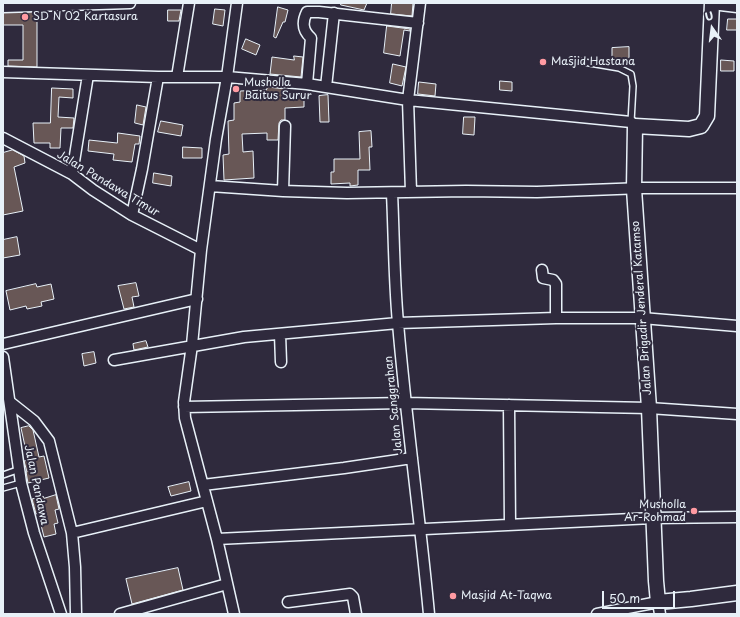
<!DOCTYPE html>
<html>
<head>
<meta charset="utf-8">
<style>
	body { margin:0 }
	#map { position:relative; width:740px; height:617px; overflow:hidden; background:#2f2a3d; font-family:"Playpen Sans",sans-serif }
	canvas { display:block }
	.frame { position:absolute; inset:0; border:4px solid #e8f1f8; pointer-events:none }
	.north { position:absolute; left:692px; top:8px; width:40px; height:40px; -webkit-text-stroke:3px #2f2a3d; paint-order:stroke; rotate:346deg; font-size:11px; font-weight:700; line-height:16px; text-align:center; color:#e8f1f8 }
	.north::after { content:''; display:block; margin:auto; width:14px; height:18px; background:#e8f1f8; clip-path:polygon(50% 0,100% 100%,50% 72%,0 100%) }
	.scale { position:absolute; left:602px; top:591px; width:73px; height:18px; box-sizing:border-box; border:2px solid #e8f1f8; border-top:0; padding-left:5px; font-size:12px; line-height:14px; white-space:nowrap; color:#e8f1f8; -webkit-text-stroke:3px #2f2a3d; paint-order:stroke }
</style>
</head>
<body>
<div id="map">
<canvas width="740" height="617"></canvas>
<div class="frame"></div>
<div class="north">U</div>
<div class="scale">50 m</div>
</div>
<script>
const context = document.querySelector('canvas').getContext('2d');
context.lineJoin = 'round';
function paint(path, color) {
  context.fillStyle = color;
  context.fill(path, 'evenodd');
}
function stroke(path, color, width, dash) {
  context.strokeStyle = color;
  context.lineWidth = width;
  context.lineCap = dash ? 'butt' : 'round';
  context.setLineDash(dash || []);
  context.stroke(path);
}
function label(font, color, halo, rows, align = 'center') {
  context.font = font + ' "Playpen Sans",sans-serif';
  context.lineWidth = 4;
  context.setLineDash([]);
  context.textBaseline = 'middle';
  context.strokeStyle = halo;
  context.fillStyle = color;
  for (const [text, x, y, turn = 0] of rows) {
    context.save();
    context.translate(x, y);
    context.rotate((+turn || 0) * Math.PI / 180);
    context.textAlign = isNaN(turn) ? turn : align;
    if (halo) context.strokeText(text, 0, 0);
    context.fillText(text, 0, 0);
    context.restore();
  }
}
const building = new Path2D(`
	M341 3H367L364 10 341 5Z
	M392 3H413L412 16 391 14Z
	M278 7 288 10 285 22H283L276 38 274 37Z
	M215 9 225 10 223 26 213 24Z
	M168 10H181L179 21H168Z
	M37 12V67L8 66V60H23V25H3V13Z
	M728 19H737V30H727Z
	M387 26 410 29V31L404 30 400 56 384 53Z
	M246 39 260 45 256 55 242 49Z
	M629 47V60H612V48Z
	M294 56 303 57 301 77 270 74 272 57 294 60Z
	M721 60 734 61V71H721Z
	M393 64 406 67 402 86 390 83Z
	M500 81 512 82V91L500 90Z
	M419 82 436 84 435 96 418 94Z
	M268 87 285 89V97L304 96V107L285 108V120H281L279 123 278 140H267V133L242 134 243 152 253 151 254 178 224 180 223 155 229 154 228 121 234 120V103L240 102V91L266 90Z
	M52 88 73 89V98L59 97 58 117 74 118 73 128H61L60 148H50V143H34L33 123H50Z
	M328 95 329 122H320L319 96Z
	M137 105 146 107 143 125 135 123Z
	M464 117H475L474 135 463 134Z
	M161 121 183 125 181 136 158 132Z
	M371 131 372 147H369L370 170H358V185L350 186V183L331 184V172H334V159H360L359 132Z
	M118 133 140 136 139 144H135L132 162 113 160 114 154 88 151 89 140 117 143Z
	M183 147 202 148V158H183Z
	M13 150 24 156 25 163 14 167 23 211 3 215V153Z
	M154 173 172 176 171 186 153 183Z
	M17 237 20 255 3 258V240Z
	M136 283 139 296 132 297 134 307 124 309 118 286Z
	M36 284 37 287 51 284 54 299 41 302 42 306 27 309 26 306 10 310 6 291Z
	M146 341 148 347 134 350 133 344Z
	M94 352 96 363 84 366 82 354Z
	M29 426 33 430 39 457 44 456 49 478 28 483 26 472H27L24 461 28 460 21 428Z
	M189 482 191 491 171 496 168 487Z
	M56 495 59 509 55 510 58 523 54 524 56 534 44 537 38 513 36 514 32 499 43 496 44 498Z
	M178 568 183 590 132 604 126 579Z`);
paint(building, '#685756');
stroke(building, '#e8f1f8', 1);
const service = new Path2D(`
	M572 60 619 68 631 74 633 86 631 122
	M3 475 20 469
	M3 488 21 483`);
const minor = new Path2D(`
	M712 4 737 7
	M3 7 130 3
	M3 72 158 77
	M177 77 189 3
	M307 84 311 38C302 30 302 22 307 12H319L418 23
	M326 87 334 13
	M3 138 72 174 93 190 132 215 201 250
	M72 174 88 75
	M210 186 283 191 347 193 466 191 537 192 643 188H737
	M283 191 285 126
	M411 192 408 100 420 3
	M392 193C394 236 394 279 398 323 406 420 420 517 429 614
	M132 215 142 169 158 77H227L307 84 408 100 631 122 635 126
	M542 270 543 278 553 280 556 284V318
	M280 334 281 362
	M3 344 197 299
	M3 357 21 483 34 533 61 614
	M114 360 244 337 398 323 556 318H642L737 326
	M10 402 34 421 49 441 72 533
	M509 405 510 525
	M184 407 405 403 649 408 737 414
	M203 485 344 468 412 458
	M217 539 653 518 737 517
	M288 602 350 594 353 597 356 614
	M76 614 75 567 72 533 207 501
	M120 614 227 584
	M234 614 217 539 185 418 184 402 192 345 201 250 216 139 227 77 237 3
	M597 614 658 602 660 614`);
const secondary = new Path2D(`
	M712 3 707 116 701 126 689 129 635 126 634 189 649 408 656 581 658 602 691 599 737 593`);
stroke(service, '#e8f1f8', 8);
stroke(minor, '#e8f1f8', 13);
stroke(secondary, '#e8f1f8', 17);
stroke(service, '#2f2a3d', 5);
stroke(minor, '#2f2a3d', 10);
stroke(secondary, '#2f2a3d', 14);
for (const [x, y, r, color] of [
	[25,17,4,"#ff9aa2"],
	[543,62,4,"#ff9aa2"],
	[236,89,4,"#ff9aa2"],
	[694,511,4,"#ff9aa2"],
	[453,596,4,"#ff9aa2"]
]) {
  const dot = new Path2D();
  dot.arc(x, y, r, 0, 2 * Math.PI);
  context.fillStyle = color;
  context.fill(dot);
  stroke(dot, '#2f2a3d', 1.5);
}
label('11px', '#e8f1f8', '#2f2a3d', [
	["SD N 02 Kartasura",33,17],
	["Masjid Hastana",551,62],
	["Musholla",244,83],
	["Baitus Surur",244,96],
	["Musholla",686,505,"right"],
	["Ar-Rohmad",686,518,"right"],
	["Masjid At-Taqwa",461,596]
], 'left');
label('11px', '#e8f1f8', '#2f2a3d', [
	["Jalan Pandawa Timur",108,184,31],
	["Jalan Brigadir Jenderal Katamso",642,308,-94],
	["Jalan Sanggrahan",394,405,-96],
	["Jalan Pandawa",36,485,78]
]);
</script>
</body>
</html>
